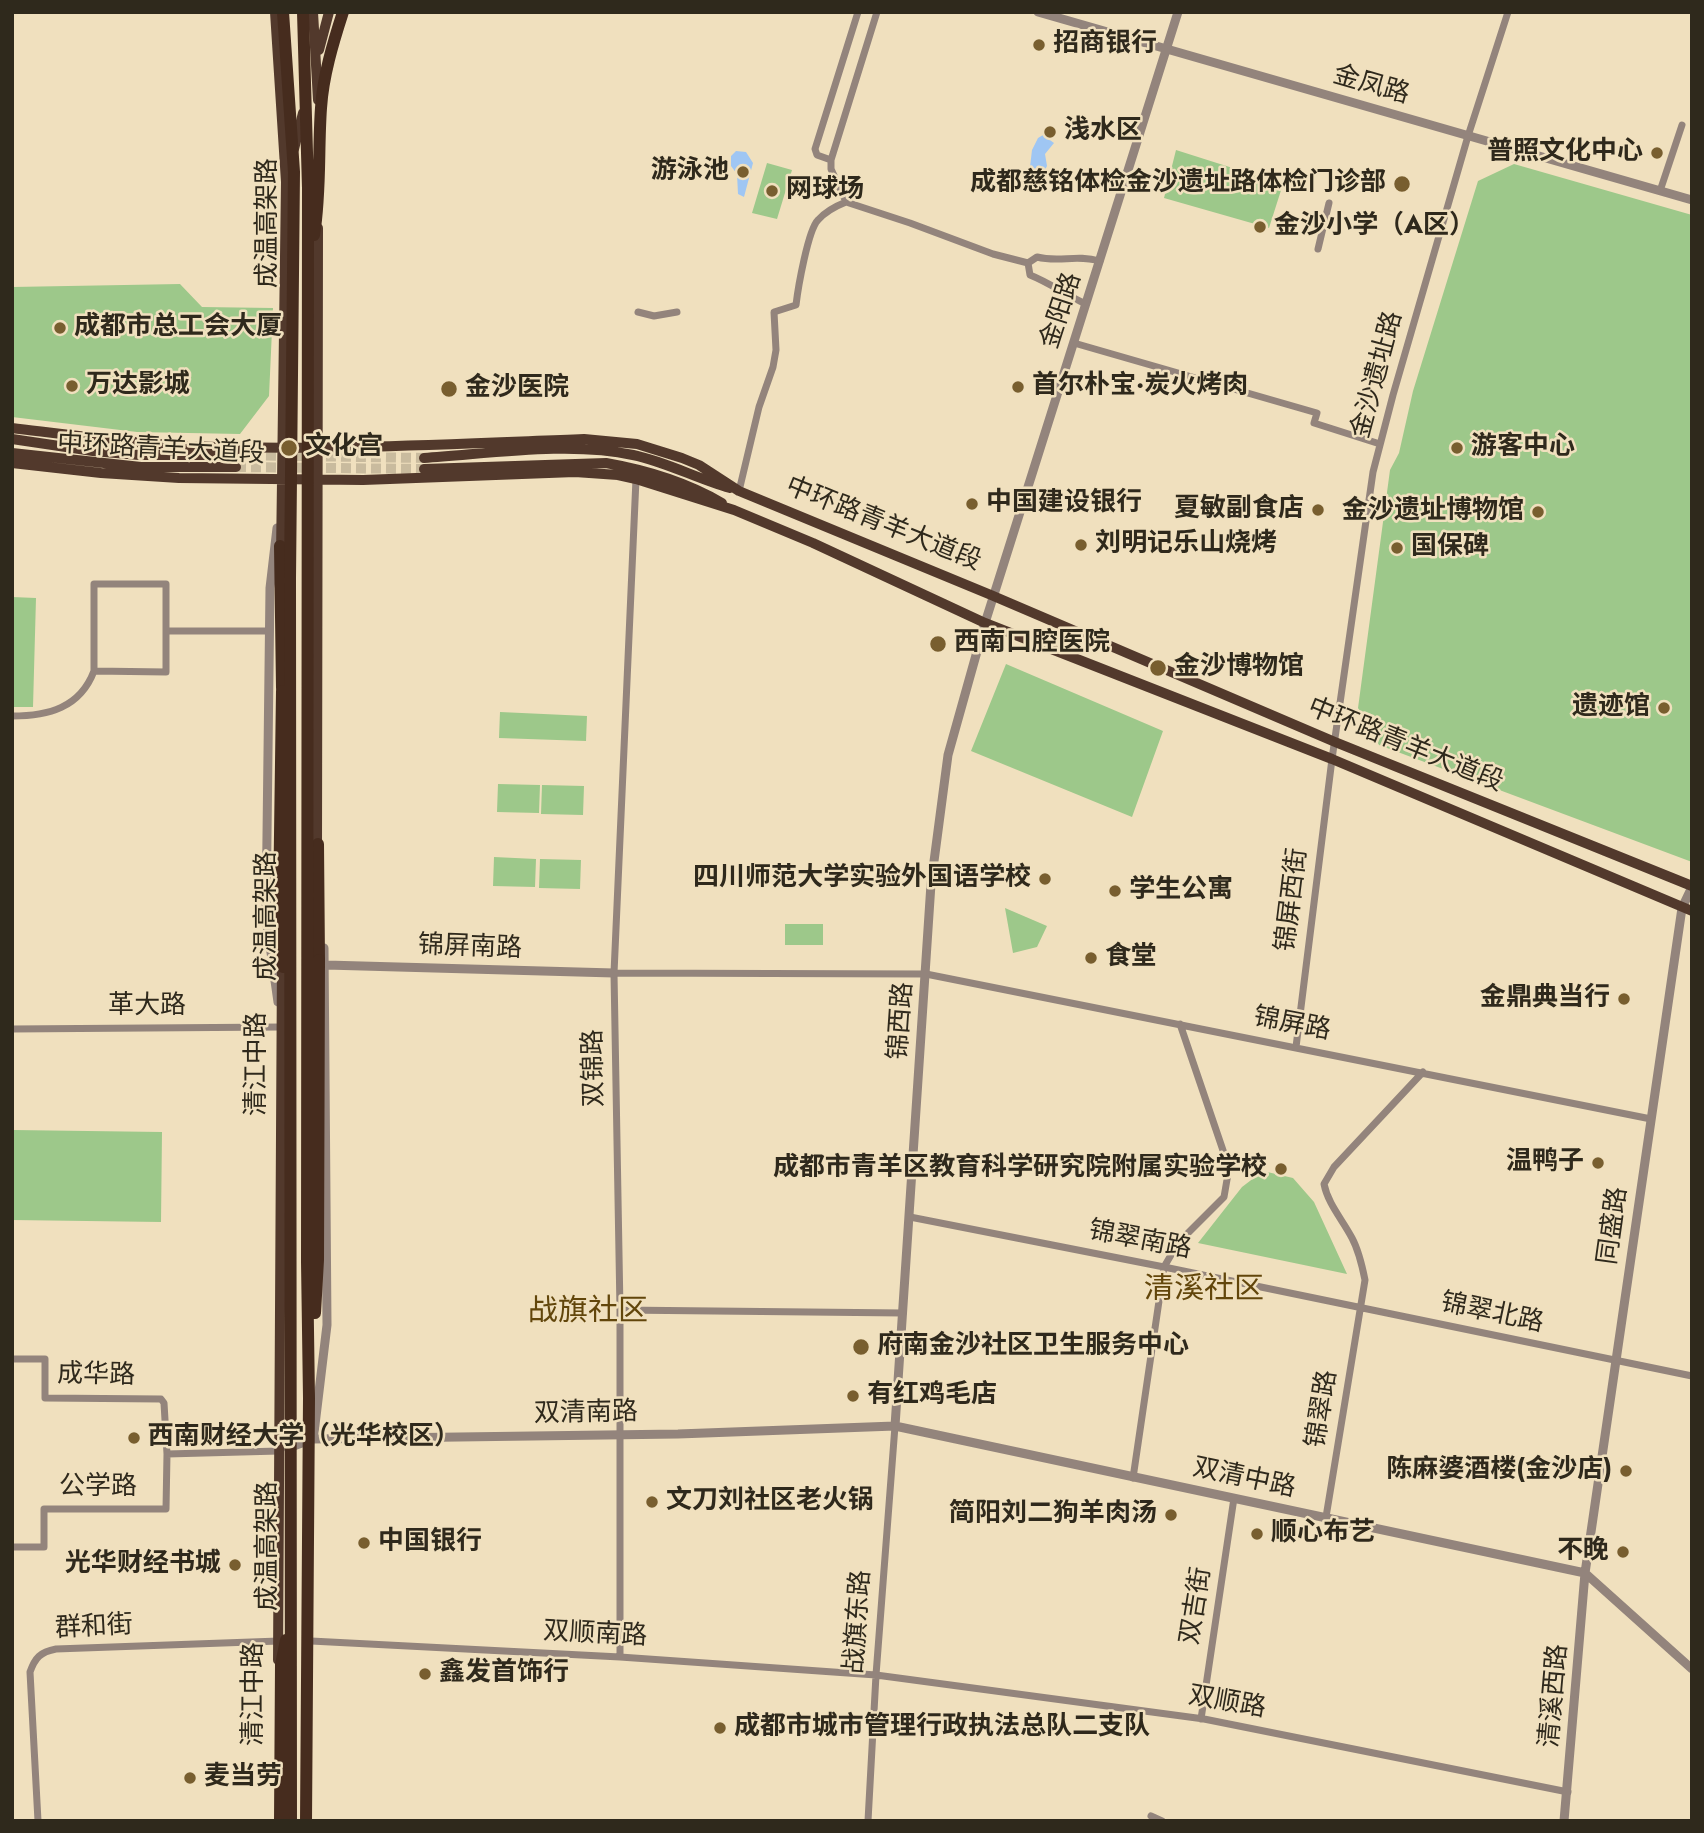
<!DOCTYPE html>
<html>
<head>
<meta charset="utf-8">
<style>
	body { margin:0 }
	#map { position:relative; width:1704px; height:1833px; overflow:hidden; background:#f0e0be; font-family:Jost,sans-serif }
	canvas { display:block }
	.frame { position:absolute; inset:0; border:14px solid #2f291c; pointer-events:none }
</style>
</head>
<body>
<div id="map">
<canvas width="1704" height="1833"></canvas>
<div class="frame"></div>
</div>
<script>
const context = document.querySelector('canvas').getContext('2d');
context.lineJoin = 'round';
function paint(path, color) {
  context.fillStyle = color;
  context.fill(path, 'evenodd');
}
function stroke(path, color, width, dash) {
  context.strokeStyle = color;
  context.lineWidth = width;
  context.lineCap = dash ? 'butt' : 'round';
  context.setLineDash(dash || []);
  context.stroke(path);
}
function label(font, color, halo, rows, align = 'center') {
  context.font = font + ' Jost,"Noto Sans SC",sans-serif';
  context.lineWidth = 5;
  context.setLineDash([]);
  context.textBaseline = 'middle';
  context.strokeStyle = halo;
  context.fillStyle = color;
  for (const [text, x, y, turn = 0] of rows) {
    context.save();
    context.translate(x, y);
    context.rotate((+turn || 0) * Math.PI / 180);
    context.textAlign = isNaN(turn) ? turn : align;
    if (halo) context.strokeText(text, 0, 0);
    context.fillText(text, 0, 0);
    context.restore();
  }
}
paint(new Path2D(`
	M1176 150 1283 184 1269 228 1164 198Z
	M767 163 792 170 777 219 752 213Z
	M1514 164 1692 215V862L1379 745 1358 708 1390 470 1399 453 1413 391 1478 181Z
	M180 284 202 307 273 308 269 396 240 434 137 432 12 417V287Z
	M12 597 36 598 33 707H12Z
	M1006 664 1163 731 1132 817 971 751Z
	M500 712 587 716 586 741 499 738Z
	M498 784 540 785 539 813 497 812Z
	M542 785 584 786 583 815 541 814Z
	M494 857 536 859 535 887 493 886Z
	M540 859 581 860 580 889 539 888Z
	M1005 908 1047 926 1037 947 1013 953Z
	M785 924H823V945H785Z
	M13 1130 162 1132 161 1222 12 1220Z
	M1263 1171 1293 1178 1314 1202 1347 1274 1198 1243 1242 1187Z`), '#9dc88a');
paint(new Path2D(`
	M1043 135 1054 143 1045 154 1047 166 1044 172 1039 175 1030 167 1032 150 1038 138Z
	M736 151 746 152 753 163 744 197 738 194 737 174 731 166V156Z`), '#9fc6f3');
stroke(new Path2D(`
	M236 455 424 458
	M236 467 424 469`), '#c9bb9e', 10, [10, 5]);
stroke(new Path2D(`
	M831 160 817 155 815 149 858 12
	M1660 191 1682 125
	M846 202 831 169V160L877 12
	M1318 249 1329 203
	M1028 263 1030 275C1050 283 1066 295 1086 304
	M638 312 654 316 677 312
	M1074 343 1317 413 1314 423 1380 444
	M739 491 759 407 773 367 776 350 774 312 796 305C798 288 808 230 818 220 825 212 836 206 846 202L910 223 993 254 1028 263 1037 257C1060 263 1075 254 1100 261
	M94 584H166V672L94 671Z
	M166 631H270
	M12 716C48 716 80 708 94 671
	M614 973 926 974 1651 1119
	M12 1029 281 1027
	M1296 1047 1332 759 1373 472 1393 395 1468 136 1508 12
	M910 1217 1164 1267 1692 1376
	M620 1310 903 1313
	M12 1359H45V1398L161 1399 164 1403 167 1454 166 1509H44V1547H12
	M167 1454 279 1451
	M1133 1478 1164 1267 1178 1243 1224 1197 1229 1168 1180 1024
	M1326 1517 1365 1280C1362 1265 1359 1251 1352 1238 1342 1219 1328 1204 1324 1184L1334 1167 1423 1072
	M311 1641 620 1657 876 1675 1204 1719 1568 1792
	M620 1657V1310L614 973 636 479
	M1201 1719 1234 1498
	M1151 1816 1162 1821
	M38 1821 30 1672C35 1658 40 1652 56 1649L279 1641
	M868 1821 876 1675 895 1426`), '#93847c', 7);
stroke(new Path2D(`
	M1038 12 1692 200
	M277 528 270 588 266 917 278 1002
	M326 965 614 973
	M895 1426 931 884 948 755 985 623 1178 12
	M314 1433 327 1325 324 948
	M288 1448 313 1439 678 1434 895 1426 1585 1573 1692 1669
	M1564 1821 1585 1573 1682 908 1692 887`), '#93847c', 9);
stroke(new Path2D(`
	M275 12 286 182 281 555
	M313 12 318 100
	M319 50 329 12
	M294 149 303 113
	M12 428C70 435 128 443 186 446 319 451 452 444 584 439L637 444 682 458 699 465 739 491 991 595 1335 742 1692 886
	M12 439 93 451 139 455H236
	M12 453 141 467H236
	M424 458C488 454 570 441 633 455 667 462 697 479 730 488
	M12 463 101 473 179 478 363 480 575 472 618 475 636 479 734 510 813 543 985 623 1332 759 1692 911
	M424 469 606 463C646 470 686 482 722 503
	M317 852 318 228
	M278 1660 282 959`), '#52392c', 10);
stroke(new Path2D(`
	M280 546 282 688
	M318 844 319 960`), '#462c1e', 12);
stroke(new Path2D(`
	M283 12 294 172 290 578 291 1821
	M303 12 308 188 307 1262 309 1398 306 1821
	M314 235C321 193 318 150 321 108 323 76 333 43 343 12
	M282 691 279 906 283 967
	M315 1313 318 1260 319 960
	M280 1821 281 1665 286 1640`), '#462c1e', 12);
for (const [x, y, r, color] of [
	[1039,45,7,"#785e2f"],
	[1050,132,7,"#785e2f"],
	[1657,153,7,"#785e2f"],
	[743,172,7,"#785e2f"],
	[1402,184,9,"#785e2f"],
	[772,191,7,"#785e2f"],
	[1260,227,7,"#785e2f"],
	[60,328,7,"#785e2f"],
	[72,386,7,"#785e2f"],
	[1018,387,7,"#785e2f"],
	[449,389,9,"#785e2f"],
	[289,448,9,"#785e2f"],
	[1457,448,7,"#785e2f"],
	[972,504,7,"#785e2f"],
	[1318,510,7,"#785e2f"],
	[1538,512,7,"#785e2f"],
	[1081,545,7,"#785e2f"],
	[1397,548,7,"#785e2f"],
	[938,644,9,"#785e2f"],
	[1158,668,9,"#785e2f"],
	[1664,708,7,"#785e2f"],
	[1045,879,7,"#785e2f"],
	[1115,891,7,"#785e2f"],
	[1091,958,7,"#785e2f"],
	[1624,999,7,"#785e2f"],
	[1598,1163,7,"#785e2f"],
	[1281,1169,7,"#785e2f"],
	[861,1347,9,"#785e2f"],
	[853,1396,7,"#785e2f"],
	[134,1438,7,"#785e2f"],
	[1626,1471,7,"#785e2f"],
	[652,1502,7,"#785e2f"],
	[1171,1515,7,"#785e2f"],
	[1257,1534,7,"#785e2f"],
	[364,1543,7,"#785e2f"],
	[1623,1552,7,"#785e2f"],
	[235,1565,7,"#785e2f"],
	[425,1674,7,"#785e2f"],
	[720,1728,7,"#785e2f"],
	[190,1778,7,"#785e2f"]
]) {
  const dot = new Path2D();
  dot.arc(x, y, r, 0, 2 * Math.PI);
  context.fillStyle = color;
  context.fill(dot);
  stroke(dot, '#f0e0be', 2.5);
}
label('bold 26px', '#2f291c', '#f0e0be', [
	["招商银行",1053,45],
	["浅水区",1064,132],
	["普照文化中心",1643,153,"right"],
	["游泳池",729,172,"right"],
	["成都慈铭体检金沙遗址路体检门诊部",1386,184,"right"],
	["网球场",786,191],
	["金沙小学（A区）",1274,227],
	["成都市总工会大厦",74,328],
	["万达影城",86,386],
	["首尔朴宝·炭火烤肉",1032,387],
	["金沙医院",465,389],
	["文化宫",305,448],
	["游客中心",1471,448],
	["中国建设银行",986,504],
	["夏敏副食店",1304,510,"right"],
	["金沙遗址博物馆",1524,512,"right"],
	["刘明记乐山烧烤",1095,545],
	["国保碑",1411,548],
	["西南口腔医院",954,644],
	["金沙博物馆",1174,668],
	["遗迹馆",1650,708,"right"],
	["四川师范大学实验外国语学校",1031,879,"right"],
	["学生公寓",1129,891],
	["食堂",1105,958],
	["金鼎典当行",1610,999,"right"],
	["温鸭子",1584,1163,"right"],
	["成都市青羊区教育科学研究院附属实验学校",1267,1169,"right"],
	["府南金沙社区卫生服务中心",877,1347],
	["有红鸡毛店",867,1396],
	["西南财经大学（光华校区）",148,1438],
	["陈麻婆酒楼(金沙店)",1612,1471,"right"],
	["文刀刘社区老火锅",666,1502],
	["简阳刘二狗羊肉汤",1157,1515,"right"],
	["顺心布艺",1271,1534],
	["中国银行",378,1543],
	["不晚",1609,1552,"right"],
	["光华财经书城",221,1565,"right"],
	["鑫发首饰行",439,1674],
	["成都市城市管理行政执法总队二支队",734,1728],
	["麦当劳",204,1778]
], 'left');
label('26px', '#2f291c', '#f0e0be', [
	["金凤路",1371,86,16],
	["成温高架路",269,223,-90],
	["金阳路",1062,311,-72],
	["金沙遗址路",1378,375,-75],
	["中环路青羊大道段",161,450,3],
	["中环路青羊大道段",883,525,22],
	["中环路青羊大道段",1405,746,22],
	["锦屏西街",1293,900,-83],
	["成温高架路",268,916,-90],
	["锦屏南路",470,948,2],
	["革大路",147,1007],
	["锦西路",902,1021,-86],
	["锦屏路",1292,1025,11],
	["清江中路",258,1064,-90],
	["双锦路",595,1068,-91],
	["同盛路",1614,1226,-82],
	["锦翠南路",1140,1241,11],
	["锦翠北路",1492,1314,12],
	["成华路",96,1376,1],
	["锦翠路",1323,1409,-81],
	["双清南路",586,1414,-1],
	["双清中路",1244,1479,12],
	["公学路",98,1488],
	["成温高架路",269,1546,-90],
	["双吉街",1197,1606,-81],
	["战旗东路",859,1622,-86],
	["群和街",94,1628,-3],
	["双顺南路",595,1635,3],
	["清江中路",255,1694,-90],
	["清溪西路",1555,1696,-85],
	["双顺路",1227,1703,10]
]);
label('30px', '#62460b', '#f0e0be', [
	["清溪社区",1204,1291],
	["战旗社区",588,1313]
]);
</script>
</body>
</html>
